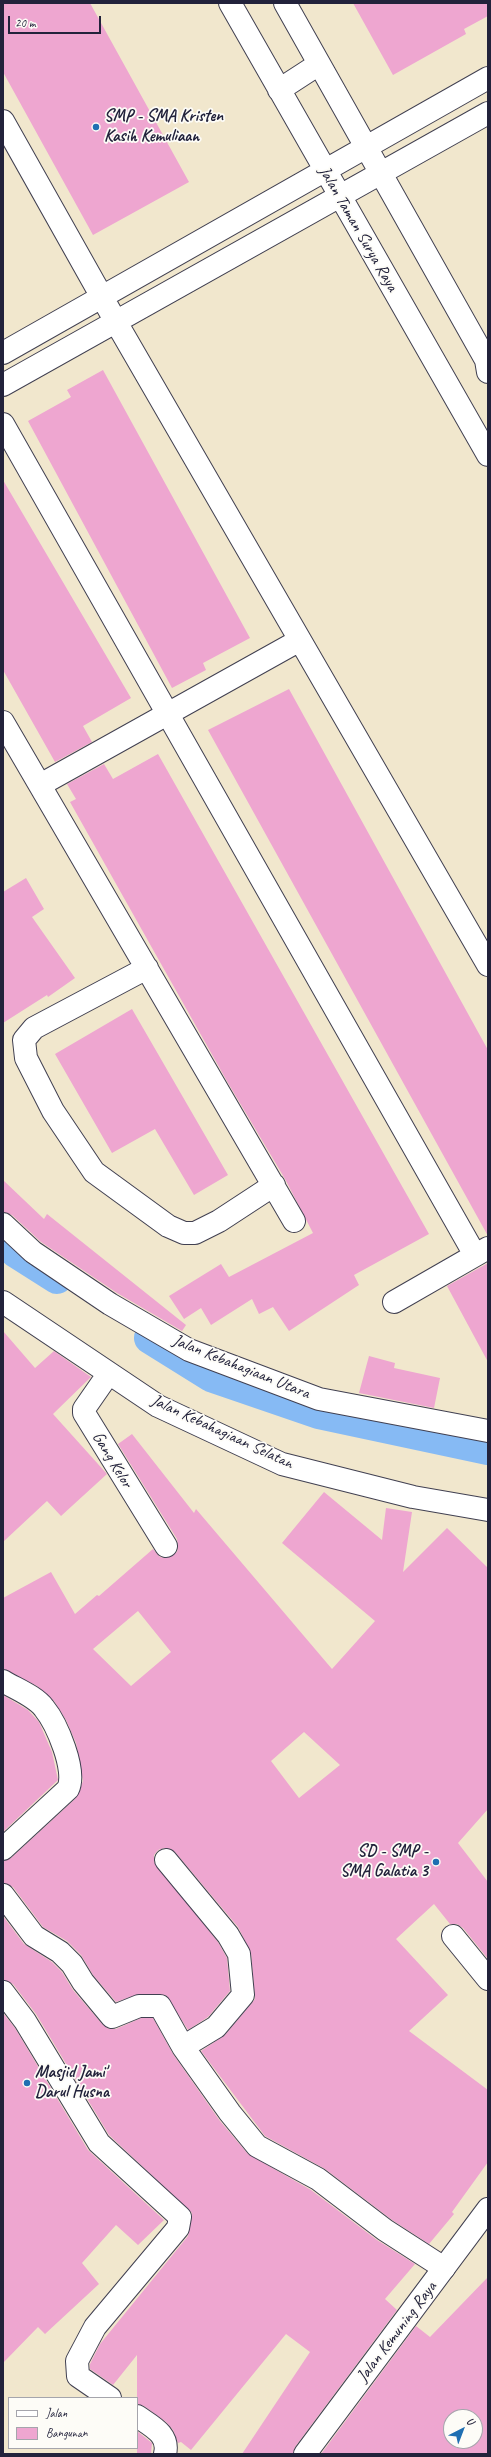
<!DOCTYPE html>
<html>
<head>
<meta charset="utf-8">
<style>
	body { margin:0 }
	#map { position:relative; width:491px; height:2457px; overflow:hidden; background:#f1e7cd; font-family:Caveat,sans-serif }
	canvas { display:block }
	.frame { position:absolute; inset:0; border:4px solid #22223b; pointer-events:none }
	.legend { position:absolute; left:8px; top:2397px; width:130px; height:52px; box-sizing:border-box; background:#fdfcf7; border:1px solid #a5a5ac; margin:0; padding:5px 7px; list-style:none; font-size:12px; color:#22223b }
	.legend li { display:flex; align-items:center; gap:8px; height:20px }
	.legend b { width:20px; border:1px solid #a5a5ac }
	.north { position:absolute; left:443px; top:2409px; width:40px; height:40px; box-sizing:border-box; background:#fdfcf7; border:1px solid #a5a5ac; border-radius:50%; rotate:42deg; font-size:11px; font-weight:700; line-height:16px; text-align:center; color:#22223b }
	.north::after { content:''; display:block; margin:auto; width:14px; height:18px; background:#1f6fb2; clip-path:polygon(50% 0,100% 100%,50% 72%,0 100%) }
	.scale { position:absolute; left:8px; top:16px; width:93px; height:18px; box-sizing:border-box; border:2px solid #22223b; border-top:0; padding-left:5px; font-size:12px; line-height:14px; white-space:nowrap; color:#22223b; -webkit-text-stroke:3px #fdfcf7; paint-order:stroke }
</style>
</head>
<body>
<div id="map">
<canvas width="491" height="2457"></canvas>
<div class="frame"></div>
<ul class="legend">
<li><b style="height:5px;background:#fff"></b>Jalan</li>
<li><b style="height:11px;background:#eea6d0"></b>Bangunan</li>
</ul>
<div class="north">U</div>
<div class="scale">20 m</div>
</div>
<script>
const context = document.querySelector('canvas').getContext('2d');
context.lineJoin = 'round';
function stroke(path, color, width, dash) {
  context.strokeStyle = color;
  context.lineWidth = width;
  context.lineCap = dash ? 'butt' : 'round';
  context.setLineDash(dash || []);
  context.stroke(path);
}
function paint(path, color) {
  context.fillStyle = color;
  context.fill(path, 'evenodd');
}
function label(font, color, halo, rows, align = 'center') {
  context.font = font + ' Caveat,sans-serif';
  context.lineWidth = 3.5;
  context.setLineDash([]);
  context.textBaseline = 'middle';
  context.strokeStyle = halo;
  context.fillStyle = color;
  for (const [text, x, y, turn = 0] of rows) {
    context.save();
    context.translate(x, y);
    context.rotate((+turn || 0) * Math.PI / 180);
    context.textAlign = isNaN(turn) ? turn : align;
    if (halo) context.strokeText(text, 0, 0);
    context.fillText(text, 0, 0);
    context.restore();
  }
}
stroke(new Path2D(`
	M3 1240 16 1252 57 1278
	M150 1338 211 1376 319 1413 488 1449`), '#86baf4', 32);
paint(new Path2D(`
	M3 3H90L189 182 93 235 3 72Z
	M353 3H488V16L464 29 466 34 393 75Z
	M103 370 250 638 203 663 206 670 172 688 28 421 71 397 67 390Z
	M3 480 131 698 83 726 92 742 55 762 3 670Z
	M289 689 488 1050V1236L208 730Z
	M158 754 429 1234 354 1275 359 1285 289 1331 273 1307 259 1314 252 1299 211 1325 201 1308 184 1319 169 1296 221 1264 229 1277 313 1233 285 1179 228 1083 70 802 76 799 67 784 104 764 113 779Z
	M26 878 44 909 32 917 75 978 48 997 47 995 3 1023V892Z
	M132 1009 228 1175 194 1195 155 1129 112 1153 55 1054Z
	M3 1180 44 1219 47 1214 186 1325 182 1331 117 1293 41 1242 12 1215 3 1212Z
	M488 1263V1362L447 1286Z
	M3 1331 35 1368 54 1351 91 1377 53 1414 107 1474 61 1516 47 1501 3 1542Z
	M369 1356 395 1363 394 1368 440 1378 434 1408 359 1393Z
	M132 1434 194 1513 196 1509 332 1669 375 1621 282 1543 324 1492 382 1540 386 1508 412 1512 403 1572 447 1528 488 1568V1809L458 1843 488 1882V1959L463 1928 457 1924H450L434 1904 396 1939 448 1995 409 2031 488 2090V2162L452 2212 454 2214 429 2244 392 2220 325 2169 265 2136 201 2051 225 2035 255 1999 251 1953 238 1927 175 1852 164 1848 158 1850 154 1855V1862L218 1942 227 1958 230 1991 208 2017 188 2030 166 1995 139 1994 116 2002 93 1975 81 1955 67 1941 43 1927 13 1887 3 1883V1861L11 1858 76 1798 83 1781 76 1743 66 1720 54 1701 37 1686 3 1669V1598L51 1572 75 1614 97 1595 99 1596 153 1549 160 1557 166 1558 177 1552 178 1546 177 1539 118 1444ZM138 1611 171 1652 131 1686 93 1649ZM304 1732 340 1765 299 1798 271 1761Z
	M3 1695 28 1710 39 1722 52 1752 58 1780 3 1832Z
	M3 1916 24 1944 52 1962 62 1972 73 1990 103 2025 109 2029H116L141 2018H153L173 2054 220 2121 248 2154 311 2190 377 2240 415 2264 385 2299 397 2310 295 2447 293 2454H242L310 2352 286 2334 191 2450 181 2442 178 2443 173 2430 166 2422 144 2406 137 2404V2355L113 2385 90 2369V2364L100 2344 188 2236 192 2213 109 2135 36 2014 13 1984 3 1980Z
	M3 2013 15 2028 88 2150 164 2220 138 2245 116 2225 82 2263 99 2284 45 2334 38 2327 3 2363Z
	M488 2277V2454H321L416 2326 430 2337ZM451 2417H475V2441H451Z
	M137 2431 152 2443 151 2454H137Z`), '#eea6d0');
const minor = new Path2D(`
	M230 3 488 455
	M285 3 486 360 488 372
	M279 90 319 64
	M3 121 116 322 488 965
	M3 353 488 78
	M3 385 488 113
	M3 424 475 1255
	M3 722 294 1221
	M40 785 300 640
	M147 968 34 1028 24 1040 26 1058 53 1111 94 1172 168 1226 184 1233H195L219 1221 274 1185
	M3 1224 33 1252 110 1304 189 1350 319 1399 488 1431
	M3 1302 158 1406 282 1464 413 1497 488 1510
	M394 1302 488 1248
	M109 1373 84 1409V1413L166 1546
	M3 1681C16 1689 35 1696 44 1708 57 1724 77 1771 68 1789L3 1849
	M166 1860 228 1935 239 1954 243 1995 216 2027 183 2047
	M3 1895 34 1936 60 1952 72 1964 83 1982 112 2017 139 2006H160L183 2047 230 2113 257 2146 318 2179 385 2230 444 2268
	M453 1936 488 1979
	M3 1992 25 2021 99 2143 180 2217 178 2228 95 2327 77 2361 78 2376 110 2398
	M137 2416C151 2426 170 2434 165 2454`);
const tertiary = new Path2D(`
	M305 2454 488 2209`);
stroke(minor, '#414051', 24);
stroke(tertiary, '#414051', 24);
stroke(minor, '#fff', 22);
stroke(tertiary, '#fff', 22);
for (const [x, y, r, color] of [
	[96,127,4,"#1f6fb2"],
	[436,1862,4,"#1f6fb2"],
	[27,2083,4,"#1f6fb2"]
]) {
  const dot = new Path2D();
  dot.arc(x, y, r, 0, 2 * Math.PI);
  context.fillStyle = color;
  context.fill(dot);
  stroke(dot, '#fdfcf7', 1.5);
}
label('bold 17px', '#22223b', '#fdfcf7', [
	["SMP - SMA Kristen",104,117],
	["Kasih Kemuliaan",104,137],
	["SD - SMP -",428,1852,"right"],
	["SMA Galatia 3",428,1872,"right"],
	["Masjid Jami'",35,2073],
	["Darul Husna",35,2093]
], 'left');
label('17px', '#22223b', '#fdfcf7', [
	["Jalan Taman Surya Raya",358,229,60],
	["Jalan Kebahagiaan Utara",241,1367,22],
	["Jalan Kebahagiaan Selatan",222,1432,25],
	["Gang Kelor",112,1460,59],
	["Jalan Kemuning Raya",397,2332,-53]
]);
</script>
</body>
</html>
